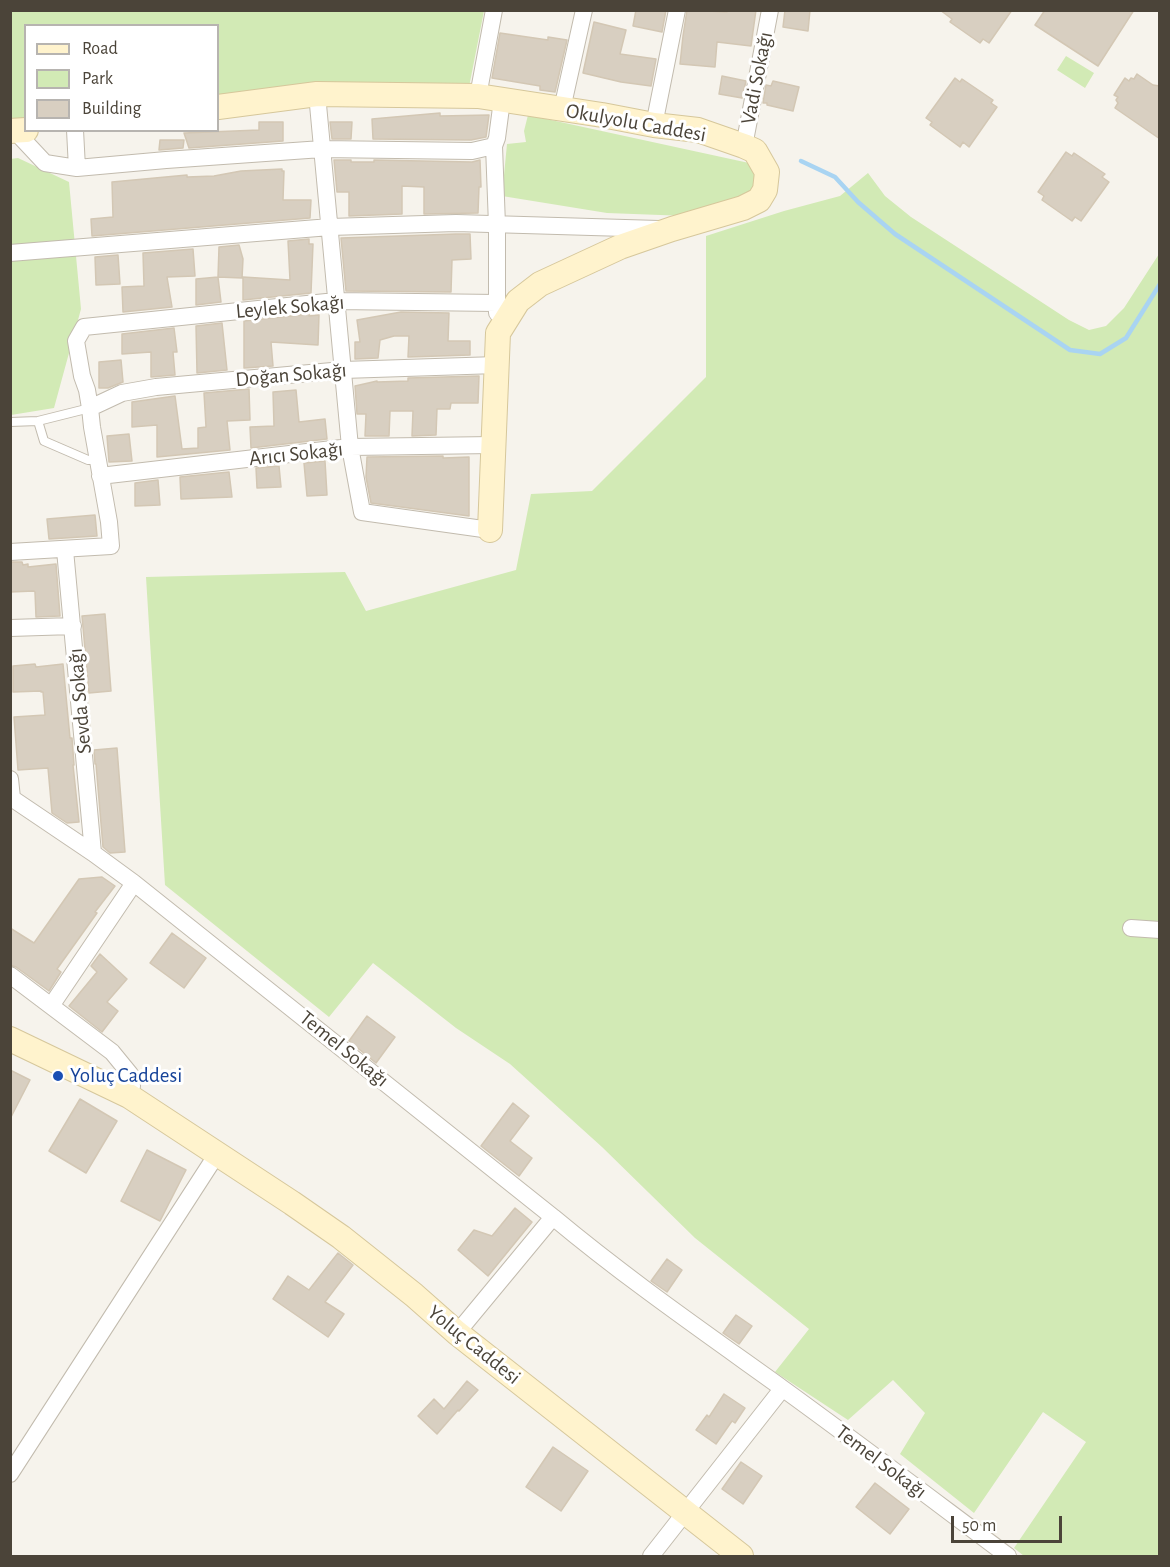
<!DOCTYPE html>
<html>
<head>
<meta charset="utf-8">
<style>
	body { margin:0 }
	#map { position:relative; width:1170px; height:1567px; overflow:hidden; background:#f6f3ec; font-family:"Alegreya Sans",sans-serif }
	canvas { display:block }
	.frame { position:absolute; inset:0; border:12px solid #4b4439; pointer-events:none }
	.legend { position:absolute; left:24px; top:24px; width:195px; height:108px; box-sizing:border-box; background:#fff; border:2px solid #b7b4b0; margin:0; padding:8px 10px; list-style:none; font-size:18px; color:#4b4439 }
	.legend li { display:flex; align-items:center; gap:12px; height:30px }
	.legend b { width:30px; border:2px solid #b7b4b0 }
	.scale { position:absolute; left:951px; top:1516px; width:111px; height:27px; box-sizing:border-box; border:3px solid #4b4439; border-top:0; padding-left:8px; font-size:18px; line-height:21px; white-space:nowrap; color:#4b4439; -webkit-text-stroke:4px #fff; paint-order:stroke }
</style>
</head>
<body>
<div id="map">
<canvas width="1170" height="1567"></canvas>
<div class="frame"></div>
<ul class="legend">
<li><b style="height:8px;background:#fff3cd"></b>Road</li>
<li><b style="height:16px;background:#d2eab5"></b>Park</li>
<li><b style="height:16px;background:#d8cfc1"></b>Building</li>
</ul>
<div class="scale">50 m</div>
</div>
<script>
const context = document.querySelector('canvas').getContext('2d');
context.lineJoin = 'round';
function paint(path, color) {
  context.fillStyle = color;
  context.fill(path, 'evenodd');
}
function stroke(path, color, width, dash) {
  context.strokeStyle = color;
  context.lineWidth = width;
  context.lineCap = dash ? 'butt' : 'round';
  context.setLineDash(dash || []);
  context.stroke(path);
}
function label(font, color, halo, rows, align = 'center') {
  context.font = font + ' "Alegreya Sans",sans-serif';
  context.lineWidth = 6;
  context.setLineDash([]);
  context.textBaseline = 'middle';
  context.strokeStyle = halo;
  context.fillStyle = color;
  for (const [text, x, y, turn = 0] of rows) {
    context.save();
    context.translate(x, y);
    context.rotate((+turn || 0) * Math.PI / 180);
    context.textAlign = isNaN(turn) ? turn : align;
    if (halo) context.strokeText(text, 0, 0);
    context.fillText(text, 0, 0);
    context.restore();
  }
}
paint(new Path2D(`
	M10 11H484L469 87 218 98V26H26L25 118 11 120Z
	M1066 56 1094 73 1085 88 1057 70Z
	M528 115 749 163 755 176 752 196 687 216 607 213 502 196 507 144 526 142 524 131Z
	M18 158 69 182 81 309 54 408 11 415 10 159Z
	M868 173 885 196 911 217 1069 320 1089 330 1106 326 1124 308 1159 254V1556H1024L1014 1548 1086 1442 1043 1412 974 1513 900 1454 925 1413 893 1380 848 1420 775 1372 809 1329 695 1238 602 1147 510 1064 456 1028 373 963 329 1017 165 885 146 577 345 572 366 611 516 570 531 494 592 491 706 377V236L784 211 840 196Z`), '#d2eab5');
stroke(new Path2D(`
	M801 161 835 177 858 202 895 234 1070 350 1100 354 1126 338 1160 284`), '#a9d4f2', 4.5);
const building = new Path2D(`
	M636 10H666L662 32 633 26Z
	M687 10 727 12 728 10H756L751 46 717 42 715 67 680 64 683 36Z
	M785 10H810L808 31 783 27Z
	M940 10H1012L989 43 983 39 980 43 950 22 952 19Z
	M1045 10H1134L1098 66 1035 25Z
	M594 22 626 30 620 54 656 59 651 86 621 82 583 73Z
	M500 33 548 40V37L567 40 555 92 540 90V86L492 78Z
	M1137 74 1153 85 1160 86V139L1115 108 1118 103 1116 100 1118 97 1114 95 1125 78 1129 81 1131 78 1134 79Z
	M722 76 746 81 742 98 719 94Z
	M955 78 960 82 962 79 993 100 991 103 997 107 969 147 963 142 960 147 930 125 932 122 926 118Z
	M773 81 799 87 793 111 767 105V103H763L766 85 771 86Z
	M440 113V116L489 115 486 137 471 140 373 139 372 119Z
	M259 122H283V141L189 148 184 133 259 130Z
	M330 122H352L351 139H332Z
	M160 140H184L183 148 159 150Z
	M1066 152 1072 156 1074 153 1105 174 1102 177 1109 182 1081 221 1075 217 1072 221 1042 200 1044 196 1038 192Z
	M334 160H351V162H374V160L472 162 480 160 481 187H479L478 213 424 214V187L402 186V214L349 216V192H337Z
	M282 169V171H284L283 200H311L310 218 92 236 91 219 113 217 112 182 187 175V177L214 176 241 171Z
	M456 234H470L471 259 452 260 451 292 346 291 341 238Z
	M309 239V244H313L311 293 243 300V277L290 280 288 241Z
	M239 245 243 259 242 278 218 277 219 247Z
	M193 249 195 276 167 277 172 307 123 312 122 287 144 286 143 253Z
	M118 255 120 284 96 285 95 257Z
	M218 277 221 302 196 305V279Z
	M401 312 449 313 448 341H470V355L408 357 409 336H394L380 340 378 358 355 359V342H360L357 320Z
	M309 314V316L319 315 318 345 271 342 273 366 244 368V321Z
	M222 323 227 370 197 373 196 326Z
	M174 328 177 352H173L175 375 151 377V352L122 354V334Z
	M121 360 123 382 108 388H99V362Z
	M479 376 478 403H451L450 409H437L436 435 412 436 413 411H390L389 436H365L366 414H357L355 386 377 381V382L408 381V378Z
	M249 389 250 420 227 421 230 450 157 457V425L132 427V402L175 396 182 449 198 448V428L206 427 204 393Z
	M296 390 299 422 325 419 327 439 251 448 250 427 274 426 273 392Z
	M129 434 132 461 109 462 107 436Z
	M443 456V458L469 457V516L371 503 366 477 367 457Z
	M325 461 327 495 307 496 304 463Z
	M279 466 281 487 257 488 256 468Z
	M229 472 232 497 181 499 180 477Z
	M158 480 160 505 135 506V483Z
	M95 515 97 536 49 539 47 519Z
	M10 562H22L23 565 28 564V567L56 564 60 616 36 617 35 592 34 591 10 592Z
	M105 614 111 691 89 693 82 616Z
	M35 664 36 667 63 664 70 738H72L74 765H73L79 822 67 823 52 813 48 768 18 770 14 717 45 715 43 692H41V691L13 692V666Z
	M117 748 125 852 110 853 103 847 96 764H95L94 750Z
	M102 877 115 886 95 912 97 913 57 969 61 972 49 991 16 967 10 965V928L34 943 79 879Z
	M172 933 206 958 184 988 150 963Z
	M100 954 127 979 107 1002 118 1011 102 1032 69 1006 97 972 91 966Z
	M367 1016 395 1037 376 1063 349 1041Z
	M10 1070 30 1080 10 1119Z
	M80 1099 117 1121 86 1173 49 1151Z
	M513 1103 529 1116 510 1141 532 1158 519 1176 481 1146Z
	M147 1150 186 1170 160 1221 121 1201Z
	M515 1208 532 1222 488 1276 458 1250 474 1230 492 1236Z
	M338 1253 353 1265 325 1302 344 1314 328 1337 273 1299 288 1276 309 1290Z
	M667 1259 682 1270 667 1292 651 1281Z
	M736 1315 752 1326 739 1344 723 1333Z
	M467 1381 478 1390 459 1411 458 1410 437 1434 418 1416 434 1399 444 1409Z
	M724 1394 745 1408 735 1423 732 1421 716 1444 696 1430 707 1415 709 1417Z
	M553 1447 588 1471 561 1511 526 1487Z
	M741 1462 762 1476 743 1504 722 1489Z
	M875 1483 909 1509 890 1534 856 1507Z`);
paint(building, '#d8cfc1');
stroke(building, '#d3c7b4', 1.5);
const lane = new Path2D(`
	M38 421 44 441 88 460H98
	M10 422 38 421 90 408`);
const street = new Path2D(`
	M317 94 350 447 362 512 490 530
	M478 96 494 10
	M562 109 584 10
	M654 125 677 10
	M75 130 77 168
	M15 131 45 163 77 168 166 160 322 149 472 151 494 146 497 138 502 100
	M494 146 497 225V313
	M744 146 770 10
	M10 253 330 227 456 223 659 229
	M90 408 122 393 156 387 343 370 497 365
	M100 476 350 447 493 445
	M65 550 93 853
	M10 552 111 546 109 522 92 427 90 408 87 390 82 376 76 341 84 327 336 301 497 303
	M10 628 73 626
	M10 779 12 798
	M10 797 93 853 134 883 51 1006
	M134 883 553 1217C626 1278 704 1332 782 1388 858 1443 933 1500 1008 1556
	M1131 928 1160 930
	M10 975 112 1052 130 1074 132 1086 129 1096
	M457 1333 553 1217
	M10 1474 217 1154
	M651 1556 782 1389`);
const secondary = new Path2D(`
	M218 107 317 94 478 96 602 115 654 125 698 130 744 146 755 151 767 172 765 190 759 200 743 208 672 229 620 247 540 284 518 301 498 333 490 530
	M10 131 26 130
	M10 1039 129 1096 292 1203 341 1237 414 1295 457 1333 741 1556`);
stroke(lane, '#c2bbae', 10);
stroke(street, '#c2bbae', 18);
stroke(secondary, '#d6c79b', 26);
stroke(lane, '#fff', 8);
stroke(street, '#fff', 16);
stroke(secondary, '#fff3cd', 24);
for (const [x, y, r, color] of [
	[58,1076,6,"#1a4fb4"]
]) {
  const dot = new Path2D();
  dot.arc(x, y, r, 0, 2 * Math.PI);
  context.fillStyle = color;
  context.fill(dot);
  stroke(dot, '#fff', 2);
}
label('21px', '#4b4439', '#fff', [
	["Vadi Sokağı",757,78,-79],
	["Okulyolu Caddesi",636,123,10],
	["Leylek Sokağı",290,307,-5],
	["Doğan Sokağı",291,375,-5],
	["Arıcı Sokağı",296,454,-6],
	["Sevda Sokağı",80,701,-95],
	["Temel Sokağı",344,1049,39],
	["Yoluç Caddesi",474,1345,39],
	["Temel Sokağı",881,1462,37]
]);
label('21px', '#164399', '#fff', [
	["Yoluç Caddesi",70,1076]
], 'left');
</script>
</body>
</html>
